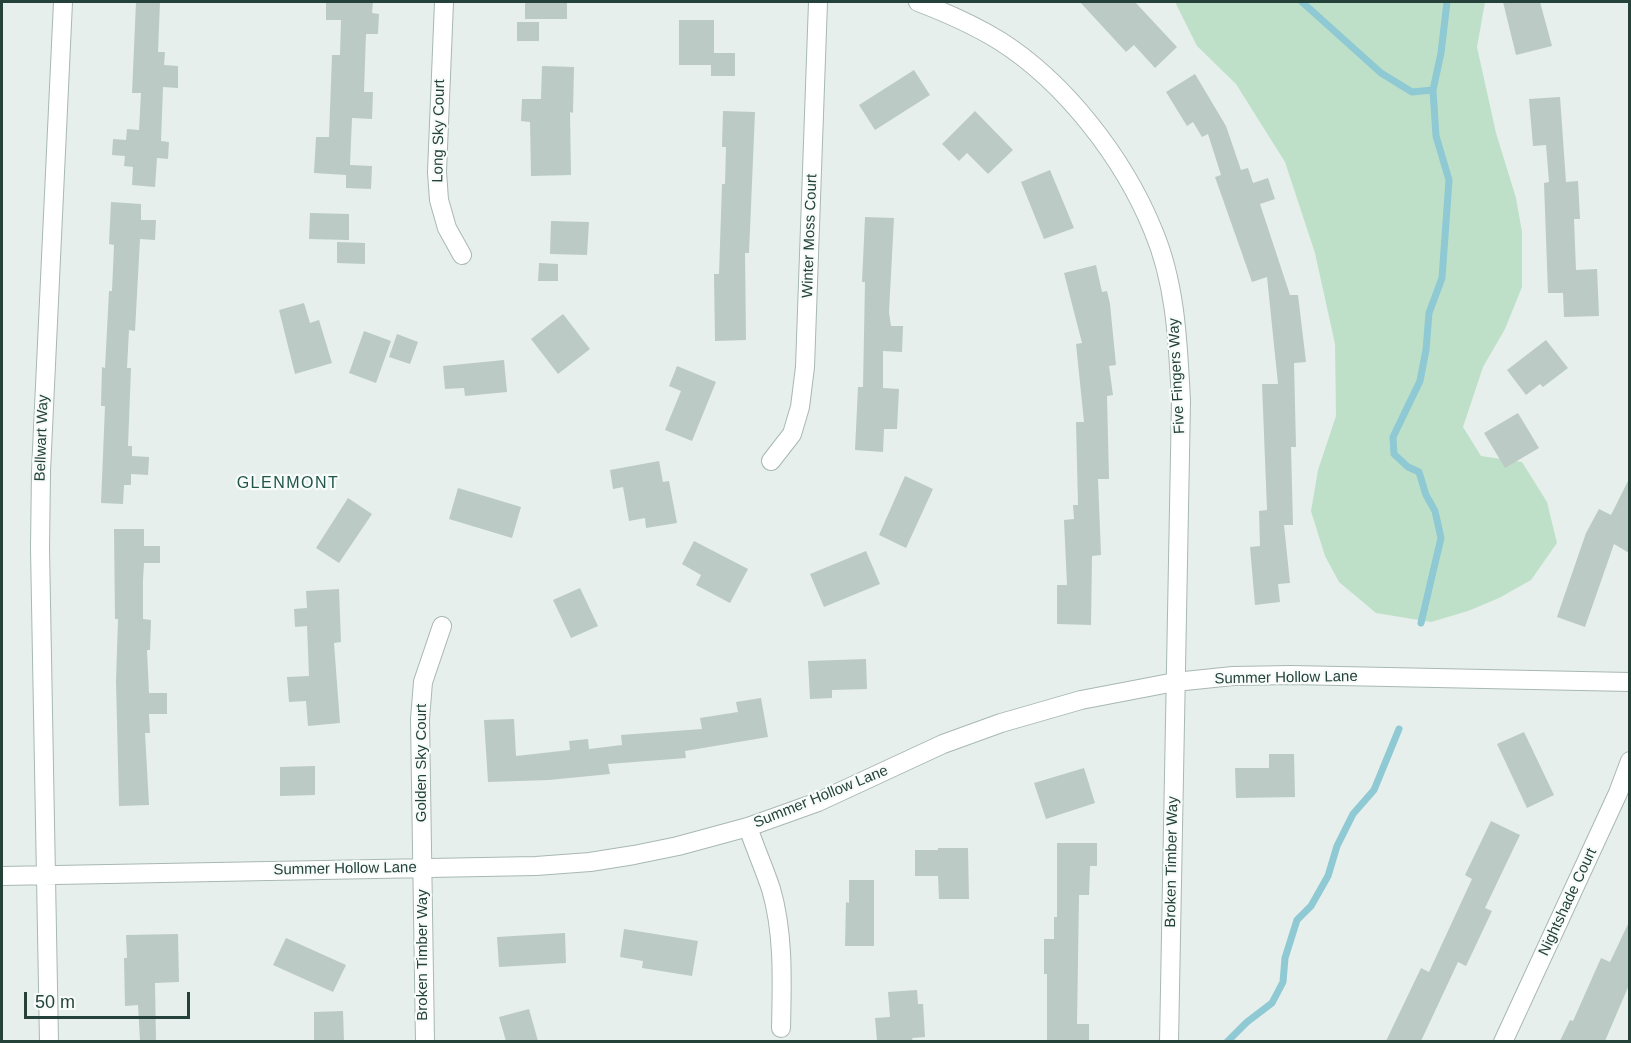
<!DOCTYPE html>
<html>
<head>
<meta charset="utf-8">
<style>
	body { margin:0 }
	#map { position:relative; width:1631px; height:1043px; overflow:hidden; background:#e6efeb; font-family:Arial,sans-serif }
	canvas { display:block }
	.frame { position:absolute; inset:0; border:3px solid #24423a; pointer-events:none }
	.scale { position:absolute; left:24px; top:992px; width:166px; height:27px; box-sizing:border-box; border:3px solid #24423a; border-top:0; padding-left:8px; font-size:18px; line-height:21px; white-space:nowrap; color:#24423a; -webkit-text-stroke:4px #f7fbf9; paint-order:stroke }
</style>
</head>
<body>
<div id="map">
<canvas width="1631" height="1043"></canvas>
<div class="frame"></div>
<div class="scale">50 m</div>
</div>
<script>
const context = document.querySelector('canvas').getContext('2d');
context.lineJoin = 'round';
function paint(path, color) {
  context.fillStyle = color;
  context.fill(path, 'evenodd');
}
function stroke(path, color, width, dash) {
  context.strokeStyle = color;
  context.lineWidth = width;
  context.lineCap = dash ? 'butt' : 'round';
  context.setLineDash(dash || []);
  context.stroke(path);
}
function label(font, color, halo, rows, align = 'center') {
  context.font = font + ' Arial,sans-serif';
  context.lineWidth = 4.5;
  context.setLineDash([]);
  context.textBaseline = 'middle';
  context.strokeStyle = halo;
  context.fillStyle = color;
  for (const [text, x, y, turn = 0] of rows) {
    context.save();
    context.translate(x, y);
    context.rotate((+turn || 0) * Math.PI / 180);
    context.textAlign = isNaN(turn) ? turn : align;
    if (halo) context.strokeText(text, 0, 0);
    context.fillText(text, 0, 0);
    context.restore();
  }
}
paint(new Path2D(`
	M1175 2H1485L1477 47 1496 133 1516 198 1522 232V287L1505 329 1483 367 1463 427 1481 456 1522 462 1547 502 1557 543 1531 580 1499 598 1468 611 1431 622 1376 613 1339 582 1325 556 1311 511 1318 470 1336 416 1335 344 1315 253 1285 162 1236 84 1197 46Z`), '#bfe0c8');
stroke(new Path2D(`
	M1302 2 1381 73 1412 92 1433 90
	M1421 623 1441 538 1435 511 1426 495 1419 472 1408 467 1394 454 1393 437 1420 381 1426 350 1429 313 1442 278 1449 180 1436 136 1433 90 1441 53 1447 2
	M1227 1042 1247 1022 1272 1003 1283 982 1285 958 1297 920 1311 906 1328 876 1337 846 1353 814 1374 790 1399 729`), '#8ec9d4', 7);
paint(new Path2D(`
	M136 2H160L158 52H165L164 65 178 66V88L163 87 161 141 169 142 168 159 157 158 155 187 132 185 133 167 124 166 125 156 112 155 113 139 126 140 127 129 139 130 141 93H132Z
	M326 2H373L372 13 379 14 378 34H366L364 92H373L372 119 352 118 350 165 372 166 371 189 346 188V175L314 173 316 137H329L332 55H340L341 20H326Z
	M525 2H567V19H525Z
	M1080 2H1135L1177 47 1155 68 1134 45 1126 52Z
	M1503 2H1540L1552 46 1516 55Z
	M679 20H714V53H735V76H711V65H679Z
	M517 22H539V41H517Z
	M542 66 574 67 573 113 570 112 571 175 531 176 530 122 521 121 522 99H541Z
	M914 70 930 95 875 130 859 105Z
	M1195 74 1226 126 1241 170 1248 168 1253 183 1268 178 1275 199 1260 204 1290 295H1298L1306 362 1294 363 1296 447H1291L1293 525H1284L1290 583 1278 584 1280 602 1255 605 1250 547 1260 546 1259 511 1267 510 1262 384H1278L1267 277 1252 282 1215 177 1221 175 1208 134 1202 137 1193 122 1187 126 1166 92Z
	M1560 97 1566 182 1578 181 1580 219H1574L1576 270 1597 269 1599 316 1564 317 1563 293H1548L1544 183 1549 182 1546 145 1533 146 1529 99Z
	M723 111 755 112 749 253H745L746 340 715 341 714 274H719L722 184H725L726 147H722Z
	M975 111 1013 150 988 174 967 153 959 161 942 144Z
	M1050 170 1074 228 1044 239 1021 182Z
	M111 202 141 204V220H156L155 240 140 239 135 331 129 330 127 368H131L128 446H132V456L149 457 148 475 131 474V485H124L123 504 101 503 105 406H101L102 367 105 368 109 291H112L114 245 109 244Z
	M310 213 349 214V240L309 239Z
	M865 217 894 218 889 312 891 326H903L902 352 883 351V388L899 389 897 429H884L883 452 855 450 858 387H863L865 282H862Z
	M551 221 589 222 587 255 550 254Z
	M337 242 365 243V264L337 263Z
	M539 263 558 264V281H538Z
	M1096 265 1102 292 1107 291 1110 304 1116 365 1109 366 1113 395 1107 396 1109 479H1098L1101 555 1092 556 1091 625 1057 624V585H1067L1064 520 1074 519 1073 505H1078L1076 422H1084L1076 344 1082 343 1064 273Z
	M304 303 310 323 319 320 332 363 295 374 279 310Z
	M563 314 590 349 558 374 531 339Z
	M364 331 391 341 376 383 349 373Z
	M397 334 418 342 410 364 389 357Z
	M1546 340 1568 368 1543 387 1540 384 1526 395 1507 370Z
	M504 360 507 392 465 396 464 388 445 389 443 366Z
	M677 366 716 382 692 441 665 430 681 391 669 386Z
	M1518 413 1539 448 1505 468 1484 433Z
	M659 461 663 482 669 481 677 523 646 528 645 518 629 521 623 487 613 489 610 470Z
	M905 476 933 489 906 548 879 535Z
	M1629 479V553L1614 544 1585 627 1557 617 1586 533 1599 509 1611 515Z
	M458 488 521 507 512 538 449 519Z
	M348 498 372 514 339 563 316 548Z
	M114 529H144V546H160V563H144L143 580V619L151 620 150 650H147L149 693H167V714H149L150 733H145L149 805 119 806 116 681 118 619H115Z
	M694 541 748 569 730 603 696 585 701 575 682 564Z
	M866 551 880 584 824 607 810 574Z
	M580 588 598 626 571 638 553 600Z
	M339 589 341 642 334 643 340 723 308 726 306 701 289 702 287 677 309 676 307 626 295 627 294 609 307 608 306 591Z
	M866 659 867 689 832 690V698L810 699 808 661Z
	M761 698 768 737 685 751 686 758 608 764 610 774 549 780 488 782 484 720 514 719 516 756 570 750 569 741 588 739 589 749 622 745 621 735 702 729 700 718 738 712 736 702Z
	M1524 732 1554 795 1527 808 1497 744Z
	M1269 754H1294L1295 797 1236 798 1235 768H1269Z
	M315 766V795L280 796V767Z
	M1084 768 1095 803 1046 819 1034 783Z
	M1491 821 1520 835 1485 908 1492 911 1466 966 1458 962 1421 1041H1386L1421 968 1429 972 1472 879 1465 875Z
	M1057 843H1097V866H1090L1089 895H1079L1077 1024H1089V1041H1047V974H1044V939H1054V917H1057Z
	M938 848H968L969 899H939L938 876H915V850H938Z
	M849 880H874V946H845L846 902 849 903Z
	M1629 922V985L1605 1041H1560L1570 1020 1573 1021 1601 958 1610 962Z
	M624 929 698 941 692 976 642 968 643 961 620 957Z
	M565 933 566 963 499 967 497 937Z
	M178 934 179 982 155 983 156 1041H140L138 1005 125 1006 124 958H127L126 935Z
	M286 938 346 965 333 992 273 965Z
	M917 990 918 1004H923L925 1037 912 1038 913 1041H877L875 1018 890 1017 888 992Z
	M529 1009 538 1041H506L499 1017Z
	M343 1011 344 1041H314V1012Z`), '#bbcac4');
const minor = new Path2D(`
	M444 2 437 172 439 200 447 228 462 255
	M918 2C947 13 974 25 1000 41 1066 83 1124 159 1153 230 1176 284 1178 344 1181 401L1169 1042
	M771 461 792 434 800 407 805 367 818 2
	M748 827C755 848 764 868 771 889 784 933 782 982 781 1028
	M2 876 536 866 590 862 634 855 678 846 748 827 818 802 943 744 1001 723 1081 700 1175 682 1233 676 1291 675 1630 682
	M49 1042 40 548 41 471 63 2
	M425 1042 420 719 423 682 442 626
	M1503 1042 1618 793 1630 761`);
stroke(minor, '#a8b8b2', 20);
stroke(minor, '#fff', 18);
label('15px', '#24423a', '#f7fbf9', [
	["Long Sky Court",439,131,-89],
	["Winter Moss Court",810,236,-88],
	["Five Fingers Way",1177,376,-93],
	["Bellwart Way",42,438,-88],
	["Summer Hollow Lane",1286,678,-1],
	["Golden Sky Court",422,763,-90],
	["Summer Hollow Lane",821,797,-22],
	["Broken Timber Way",1172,862,-89],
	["Summer Hollow Lane",345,869,-1],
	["Nightshade Court",1568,902,-65],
	["Broken Timber Way",423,955,-90]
]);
context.letterSpacing = '1.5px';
label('16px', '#1f5548', '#f7fbf9', [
	["GLENMONT",288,484]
]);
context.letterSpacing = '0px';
</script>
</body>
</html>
